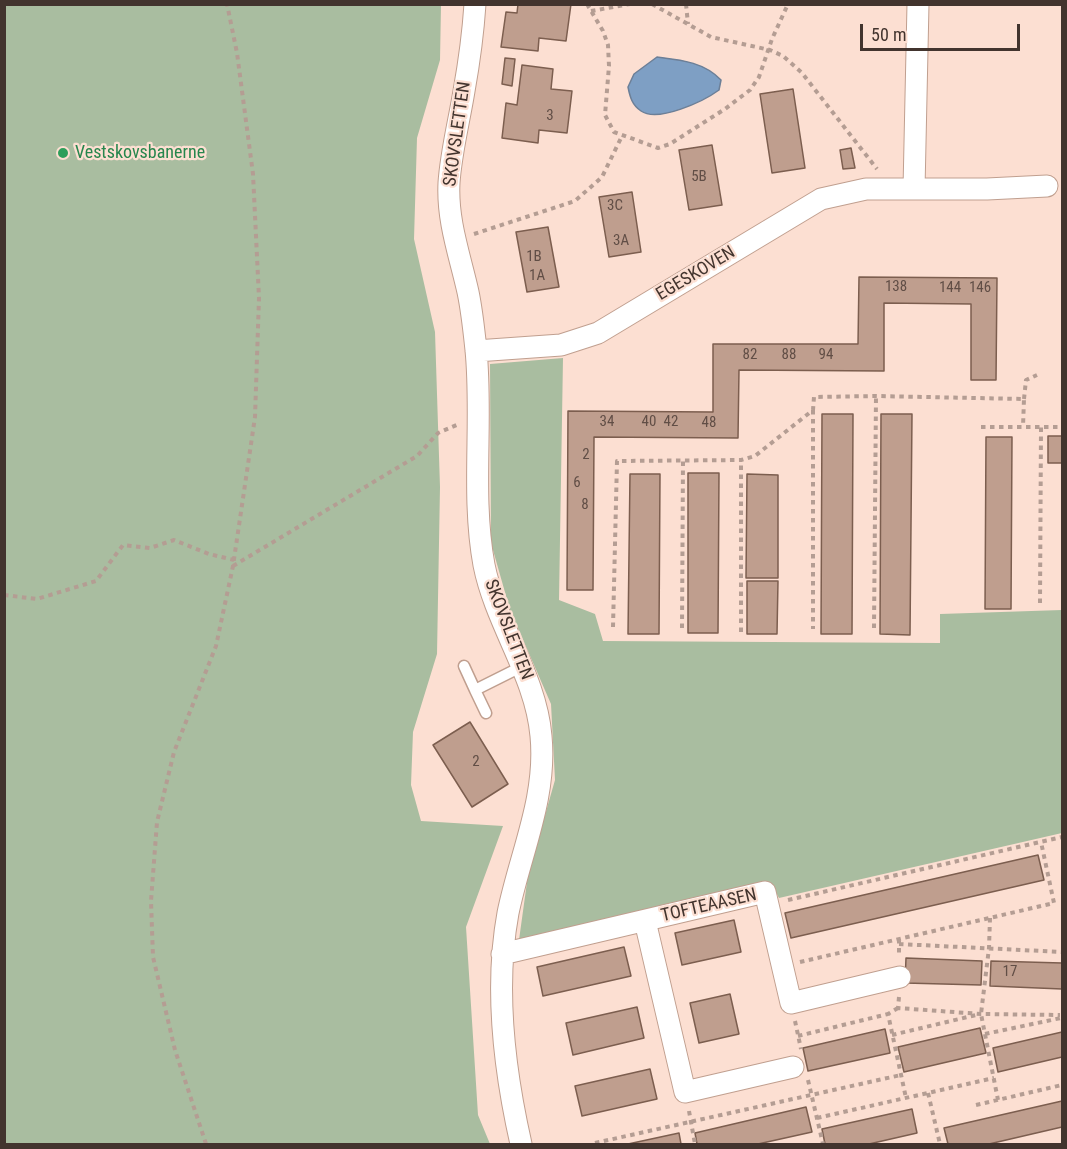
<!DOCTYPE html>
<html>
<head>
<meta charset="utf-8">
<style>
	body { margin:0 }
	#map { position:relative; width:1067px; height:1149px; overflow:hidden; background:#fcdfd2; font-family:"Roboto Condensed",sans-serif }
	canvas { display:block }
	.frame { position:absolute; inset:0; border:6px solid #42342e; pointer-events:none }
	.scale { position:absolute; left:860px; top:24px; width:160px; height:27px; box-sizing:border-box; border:3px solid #42342e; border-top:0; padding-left:8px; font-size:18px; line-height:21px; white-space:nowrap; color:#42342e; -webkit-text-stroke:4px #fcdfd2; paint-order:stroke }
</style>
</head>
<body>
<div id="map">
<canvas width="1067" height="1149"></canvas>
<div class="frame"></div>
<div class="scale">50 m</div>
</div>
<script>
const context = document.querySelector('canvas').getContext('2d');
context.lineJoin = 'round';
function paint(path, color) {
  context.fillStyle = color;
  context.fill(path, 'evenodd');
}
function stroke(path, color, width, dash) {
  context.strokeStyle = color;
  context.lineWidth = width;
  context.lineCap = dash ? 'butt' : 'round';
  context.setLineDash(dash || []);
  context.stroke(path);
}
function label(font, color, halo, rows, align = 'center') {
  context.font = font + ' "Roboto Condensed",sans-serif';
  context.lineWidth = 4.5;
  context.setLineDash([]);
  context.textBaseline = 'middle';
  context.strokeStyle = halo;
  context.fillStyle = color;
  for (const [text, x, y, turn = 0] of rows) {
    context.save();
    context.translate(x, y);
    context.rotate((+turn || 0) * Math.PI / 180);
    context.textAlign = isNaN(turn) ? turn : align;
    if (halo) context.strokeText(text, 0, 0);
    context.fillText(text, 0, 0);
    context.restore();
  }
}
paint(new Path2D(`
	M5 4 441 5 440 60 417 138 414 239 435 332 440 487 437 654 413 732 411 785 421 821 503 826 466 927 478 1115 490 1144H5Z
	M563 358 559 600 595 614 603 641 940 643V614L1062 610V833L779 898 771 883 519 940 528 875 555 780 551 704 510 610 491 543 490 364Z`), '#a9bda0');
const water = new Path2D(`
	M657 57C681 60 704 62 721 80L719 90C704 101 658 123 641 111 632 105 630 97 628 87L634 74Z`);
paint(water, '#7e9fc4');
stroke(water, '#6c7f97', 1.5);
const building = new Path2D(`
	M518 4H571L566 41 539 38 538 51 501 47 506 12 517 13Z
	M505 58 515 59 512 86 502 84Z
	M522 65 553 69 551 89 572 91 567 133 539 130 538 143 502 138 506 103 517 105Z
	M793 89 805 168 772 173 760 94Z
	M712 145 722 205 689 210 679 150Z
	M851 148 855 168 843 169 840 150Z
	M632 192 641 252 609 257 599 197Z
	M548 227 559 287 527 292 516 232Z
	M859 277 997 278 996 380H971V304L884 303V371L739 370 738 438 594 437 593 590H567L568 411 713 412V344H858Z
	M822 414H853L852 634H821Z
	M881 414H912L910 635 880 634Z
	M1048 436H1062V463H1048Z
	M986 437H1012L1011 609H985Z
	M688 473H719L718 633H688Z
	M630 474H660L659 634H628Z
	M747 474 778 475V578H746Z
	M747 581H778L777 634H747Z
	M470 722 508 784 472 807 433 745Z
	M1038 855 1044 880 791 938 785 913Z
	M734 920 741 952 682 965 675 933Z
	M624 947 631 976 543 996 537 967Z
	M906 958 982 961 981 985 905 983Z
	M991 961 1062 963V989L990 986Z
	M730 994 739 1034 699 1043 690 1003Z
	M637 1007 644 1038 573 1055 566 1023Z
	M980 1028 986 1053 904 1072 898 1047Z
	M885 1029 890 1053 808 1071 803 1048Z
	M1062 1032V1057L998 1072 993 1048Z
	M650 1069 657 1099 582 1116 575 1086Z
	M1062 1101V1127L989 1144H948L944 1128Z
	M806 1107 812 1132 758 1144H697L695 1133Z
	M912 1109 917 1133 869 1144H825L822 1129Z
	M679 1133 681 1144H628Z`);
paint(building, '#bf9e8e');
stroke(building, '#7c5e4f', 1.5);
const lane = new Path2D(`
	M464 666 475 690 521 667
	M475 690 486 713`);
const street = new Path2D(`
	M475 4C473 34 469 63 464 91 459 122 451 152 449 183 447 221 460 256 468 292 472 311 474 331 476 350 483 422 471 494 484 565 496 625 536 676 541 736 547 798 520 854 508 913 494 989 504 1069 521 1144
	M914 189 918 4
	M476 351 561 345 598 333 821 199 866 189H987L1047 186
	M645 921 685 1092 793 1067
	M502 954 765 892 791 1003 900 977`);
stroke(lane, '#c09f8f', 13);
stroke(street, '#c09f8f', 23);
stroke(new Path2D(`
	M587 4 603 31 608 45 609 66 605 115 614 132 658 148 670 144 725 109 750 90 759 77 772 39 788 4
	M652 4 711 37 770 50 783 56 802 73 877 169
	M686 4 688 24
	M591 11 630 4
	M474 234 575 201 602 177 622 136
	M1024 399 1026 380 1037 375
	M813 410V629
	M981 427H1062
	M233 566 417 456 438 433 459 424
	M4 595 37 599 96 581 123 545 150 548 174 540 209 554 234 560
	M1040 603 1041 427
	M613 627 617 461 741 460 755 456 813 410 814 397 876 396 1024 399 1023 427
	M682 628 683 460
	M874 628 876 396
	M741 632V460
	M788 900 1062 837
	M990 918 989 948 981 1014 998 1100
	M899 939V956
	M899 944 1062 952
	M800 962 1054 903 1041 842
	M899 997 898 1008 981 1014 1060 1015
	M898 1008 888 1014 906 1098
	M795 1021 801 1049
	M985 1034 1061 1018 1060 1015
	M892 1035 976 1015
	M798 1036 888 1014
	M808 1080 823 1144
	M928 1093 940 1144
	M976 1105 1062 1085
	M689 1111 695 1144
	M817 1118 994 1078
	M595 1143 901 1075
	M206 1144 175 1050 153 957 151 901 157 822 174 752 216 646 233 566 255 417 259 298 253 174 237 53 227 4`), '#b49d93', 4, [4.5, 4.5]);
stroke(lane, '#fff', 10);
stroke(street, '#fff', 21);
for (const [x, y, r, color] of [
	[63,153,6,"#2e9e5b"]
]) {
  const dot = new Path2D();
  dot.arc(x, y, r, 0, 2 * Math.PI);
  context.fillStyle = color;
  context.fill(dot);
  stroke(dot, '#fcdfd2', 2);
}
label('15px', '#614e46', null, [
	["3",550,116],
	["5B",699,177],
	["3C",615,206],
	["3A",621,241],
	["1B",534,257],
	["1A",537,276],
	["138",896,287],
	["144",950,288],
	["146",980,288],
	["82",750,355],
	["88",789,355],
	["94",826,355],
	["34",607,422],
	["40",649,422],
	["42",671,422],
	["48",709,423],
	["2",586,455],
	["6",577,483],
	["8",585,505],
	["2",476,762],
	["17",1010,972]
]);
label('18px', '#42342e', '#fcdfd2', [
	["SKOVSLETTEN",458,134,-82],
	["EGESKOVEN",696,274,-31],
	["SKOVSLETTEN",508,630,69],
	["TOFTEAASEN",709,906,-13]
]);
label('18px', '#27864d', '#fcdfd2', [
	["Vestskovsbanerne",75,153]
], 'left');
</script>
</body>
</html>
